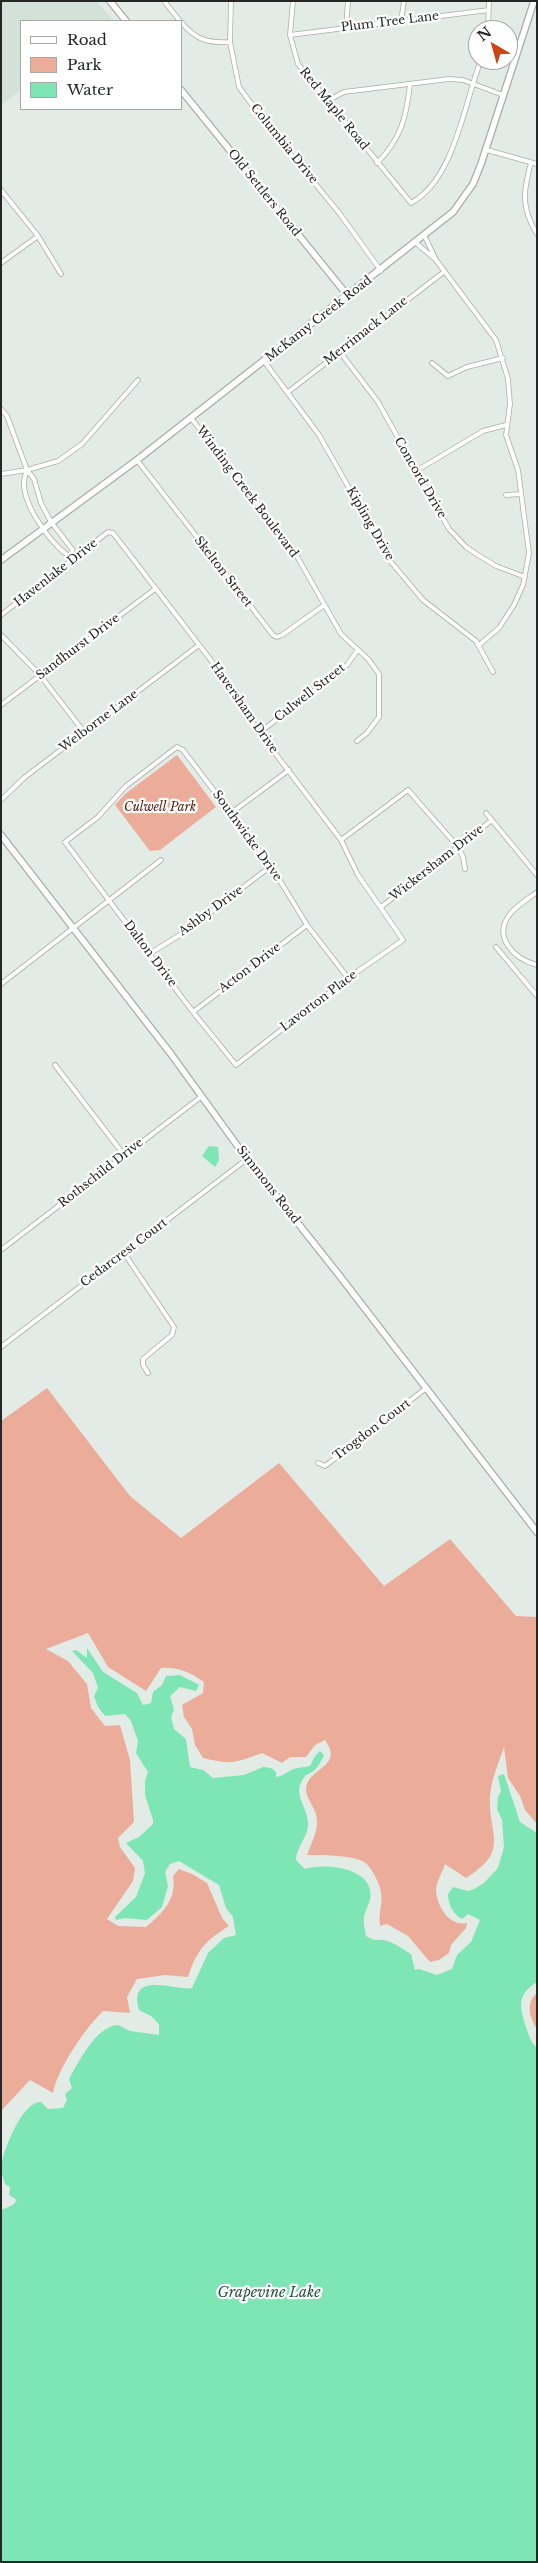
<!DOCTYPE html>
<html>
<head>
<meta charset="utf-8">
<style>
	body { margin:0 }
	#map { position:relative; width:538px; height:2563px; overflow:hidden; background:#e3ebe6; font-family:"Libre Baskerville",serif }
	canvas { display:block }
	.frame { position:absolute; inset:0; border:2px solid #242725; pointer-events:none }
	.legend { position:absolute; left:20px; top:20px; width:162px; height:90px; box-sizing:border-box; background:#fff; border:1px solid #a7a9a8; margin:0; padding:6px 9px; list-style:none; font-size:15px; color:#242725 }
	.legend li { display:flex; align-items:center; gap:10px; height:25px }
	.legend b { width:25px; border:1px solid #a7a9a8 }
	.north { position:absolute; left:468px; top:20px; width:50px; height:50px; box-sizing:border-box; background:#fff; border:1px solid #a7a9a8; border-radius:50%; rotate:322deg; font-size:14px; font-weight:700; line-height:20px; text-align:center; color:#242725 }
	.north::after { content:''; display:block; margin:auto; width:18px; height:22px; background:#cc4515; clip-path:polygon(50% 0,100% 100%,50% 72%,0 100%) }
</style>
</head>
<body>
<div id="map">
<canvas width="538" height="2563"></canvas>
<div class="frame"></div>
<ul class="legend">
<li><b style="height:6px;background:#fff"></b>Road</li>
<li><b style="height:14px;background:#ebad9a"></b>Park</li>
<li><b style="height:14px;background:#7ee5b4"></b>Water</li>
</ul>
<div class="north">N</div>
</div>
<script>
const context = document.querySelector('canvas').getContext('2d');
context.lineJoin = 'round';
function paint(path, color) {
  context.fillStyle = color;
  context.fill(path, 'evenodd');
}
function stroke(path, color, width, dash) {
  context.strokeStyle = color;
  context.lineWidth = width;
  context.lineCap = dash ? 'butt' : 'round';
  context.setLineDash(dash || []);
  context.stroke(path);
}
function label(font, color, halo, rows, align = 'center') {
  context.font = font + ' "Libre Baskerville",serif';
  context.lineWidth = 4.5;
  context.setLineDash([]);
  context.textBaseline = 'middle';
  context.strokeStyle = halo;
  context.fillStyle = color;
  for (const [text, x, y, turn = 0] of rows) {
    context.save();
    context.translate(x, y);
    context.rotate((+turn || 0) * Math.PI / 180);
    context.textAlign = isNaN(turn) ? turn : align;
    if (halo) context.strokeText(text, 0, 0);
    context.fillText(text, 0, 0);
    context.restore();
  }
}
paint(new Path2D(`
	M1 1H97L112 19 108 21H21V90L1 105Z`), '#d3e2d9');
paint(new Path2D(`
	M177 755 216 807 160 850 150 851 115 805 125 794Z
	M47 1388 130 1496 181 1538 279 1463 384 1586 450 1539 516 1616 537 1617V1824L525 1810 520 1796 508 1778 504 1747C499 1762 491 1780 490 1796 488 1836 511 1850 466 1878L445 1864C443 1871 436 1882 436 1890 437 1907 450 1927 467 1923L466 1928 451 1945 449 1953 439 1960 430 1962 408 1936 387 1924 380 1926C378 1914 383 1903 381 1892 380 1884 371 1866 364 1862 353 1855 320 1855 307 1855 312 1841 320 1829 316 1814 313 1804 303 1795 307 1784 314 1767 343 1765 325 1740L315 1745 306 1757H290L282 1763 262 1753C235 1763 232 1765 203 1758L195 1745 192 1729 184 1717 182 1705 203 1693 204 1682C189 1672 179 1667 161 1668L146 1691 108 1667 88 1633 46 1649 68 1661 87 1684 91 1708 105 1726 120 1725 130 1760 134 1822 118 1838 120 1847 135 1868 133 1881 107 1919 118 1926 146 1927C163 1913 177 1899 173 1876L179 1869 192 1874 207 1883 222 1918 229 1926C206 1940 196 1951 188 1977L165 1975 137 1979 127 1997 130 2013 103 2011C85 2028 57 2070 53 2093L30 2080 1 2111V1421Z
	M537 1993V2029C530 2018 525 2003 537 1993Z`), '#ebad9a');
paint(new Path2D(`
	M209 1146 218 1147 219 1160 215 1167 202 1156Z
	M87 1648 103 1672 137 1693 143 1705 151 1703 153 1692 162 1685 166 1676 180 1675 199 1685 196 1691 180 1687 170 1696 174 1710 171 1717 174 1729 186 1739 190 1767 203 1770 213 1778 244 1775 263 1767 271 1768 276 1772V1777L281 1776 293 1769 310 1766 315 1756 320 1751 324 1755C319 1766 316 1771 306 1775 290 1793 307 1804 308 1823 309 1836 296 1847 296 1860L305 1869C322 1863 366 1867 370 1890 372 1899 368 1905 365 1913 362 1918 365 1930 366 1936L374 1940C389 1938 398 1946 411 1954L415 1970 419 1969 437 1975 452 1969 457 1955 471 1942 480 1920 468 1914 462 1919C453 1914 448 1904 448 1894L453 1887 468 1891 474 1889 484 1883 498 1868 504 1847 502 1820 497 1809 498 1797 501 1791 498 1776 504 1774 520 1822 537 1833V1982C516 1995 520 2008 526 2027 529 2036 530 2041 537 2048V2562H1V2210L13 2205 17 2200 9 2195 10 2187 5 2184C4 2179 1 2173 1 2169 2 2153 22 2101 41 2102L48 2109 63 2108 67 2100 65 2094 72 2088 69 2079C78 2063 96 2026 118 2025L130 2031 159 2035V2024L151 2016 139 2010C127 1969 179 1992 192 1988L208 1953 224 1938 236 1935 233 1917 226 1908 219 1885 179 1861 170 1864 165 1872 168 1886 162 1907 147 1920 125 1918 116 1920 115 1917 136 1897 145 1873 143 1861 126 1843 139 1837 153 1824V1820L145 1795V1781L148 1772 136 1753 138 1741 131 1721 125 1714 105 1716 98 1707 94 1696 98 1688 93 1673 72 1651 76 1650 87 1658Z`), '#7ee5b4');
const street = new Path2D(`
	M164 1 180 21
	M231 1 230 42 239 87 267 125 340 214 381 271
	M293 1 290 35 298 64 411 203C455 179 464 103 481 60
	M401 21 404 1
	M181 22C196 40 207 43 230 42
	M346 28 348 1
	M488 30 489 1
	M290 35 489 10
	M327 101 344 92 449 79 463 80 503 95
	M487 150 537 164
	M377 163C401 139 406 118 410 85
	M531 163C523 191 521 208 537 234
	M1 190 38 236 61 274
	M425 237 436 260
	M416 243 436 260 496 340 508 379 510 404 506 435 518 470 529 553 523 585 514 605 499 628 479 645
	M1 263 38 236
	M340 352 378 402 449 529 466 547 478 555 496 566 525 577
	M264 361 319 435 391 562 423 600 476 641 493 672
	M432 363 448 376 467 367 503 358
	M288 392 445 271
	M1 409 7 416 27 470 34 479 41 503 51 522 72 549 74 559
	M191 418 294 551 341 634 368 659 379 674V717L367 733 357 741
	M137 460 273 635 277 637 282 635 323 606
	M27 470C26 473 24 478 24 482 23 506 53 548 74 559
	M416 471 483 431 506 425
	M1 474 27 470 58 461 82 444 138 380
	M506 495 521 494
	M1 615 108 532 113 533 233 689 256 728 341 840 358 875 403 940 348 978 236 1065 193 1012 65 842 98 817 126 786 177 747 183 750 271 866 307 925 348 978
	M1 635 40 675 84 732
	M1 705 155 589
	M259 733 347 665 357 651
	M1 800 25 777 199 645
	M231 813 289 770
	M486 813 537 875
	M341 840 408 790 458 847 463 857 465 869
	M537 892C528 899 517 905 510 914 492 937 514 959 537 965
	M381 907 492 820
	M496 947 537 996
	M149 954 186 931 271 866
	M1 984 161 860
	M193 1012 307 925
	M55 1065 124 1155
	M1 1250 202 1096
	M124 1253 174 1327 172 1335 143 1359V1365L148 1373
	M1 1347 247 1159
	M318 1463 325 1466 425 1389`);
const secondary = new Path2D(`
	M110 1 126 21
	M181 90 348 296
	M1 560 137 460 453 212 473 184 481 164 534 1
	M1 835 171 1054 247 1159 339 1275 537 1532`);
stroke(street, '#a7aeaa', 5.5);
stroke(secondary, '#a7aeaa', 8);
stroke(street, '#fff', 4);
stroke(secondary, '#fff', 5.5);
label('12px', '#242725', '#fff', [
	["Plum Tree Lane",390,22,-7],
	["Red Maple Road",334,109,51],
	["Columbia Drive",284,144,51],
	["Old Settlers Road",264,193,51],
	["McKamy Creek Road",319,319,-38],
	["Merrimack Lane",366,331,-38],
	["Concord Drive",420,478,60],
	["Winding Creek Boulevard",247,492,53],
	["Kipling Drive",370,524,60],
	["Skelton Street",223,572,52],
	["Havenlake Drive",56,573,-38],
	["Sandhurst Drive",78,647,-37],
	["Culwell Street",310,693,-38],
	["Haversham Drive",244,708,55],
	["Welborne Lane",99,721,-37],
	["Southwicke Drive",247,836,54],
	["Wickersham Drive",437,863,-38],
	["Ashby Drive",211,911,-36],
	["Dalton Drive",150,954,53],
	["Acton Drive",250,968,-37],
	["Lavorton Place",319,1001,-37],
	["Rothschild Drive",101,1173,-38],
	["Simmons Road",268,1185,52],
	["Cedarcrest Court",124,1253,-37],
	["Trogdon Court",372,1430,-37]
]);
label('italic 12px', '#5a200e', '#fff', [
	["Culwell Park",160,808]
]);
label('italic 14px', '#244f3b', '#fff', [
	["Grapevine Lake",269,2293]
]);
</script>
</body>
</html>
